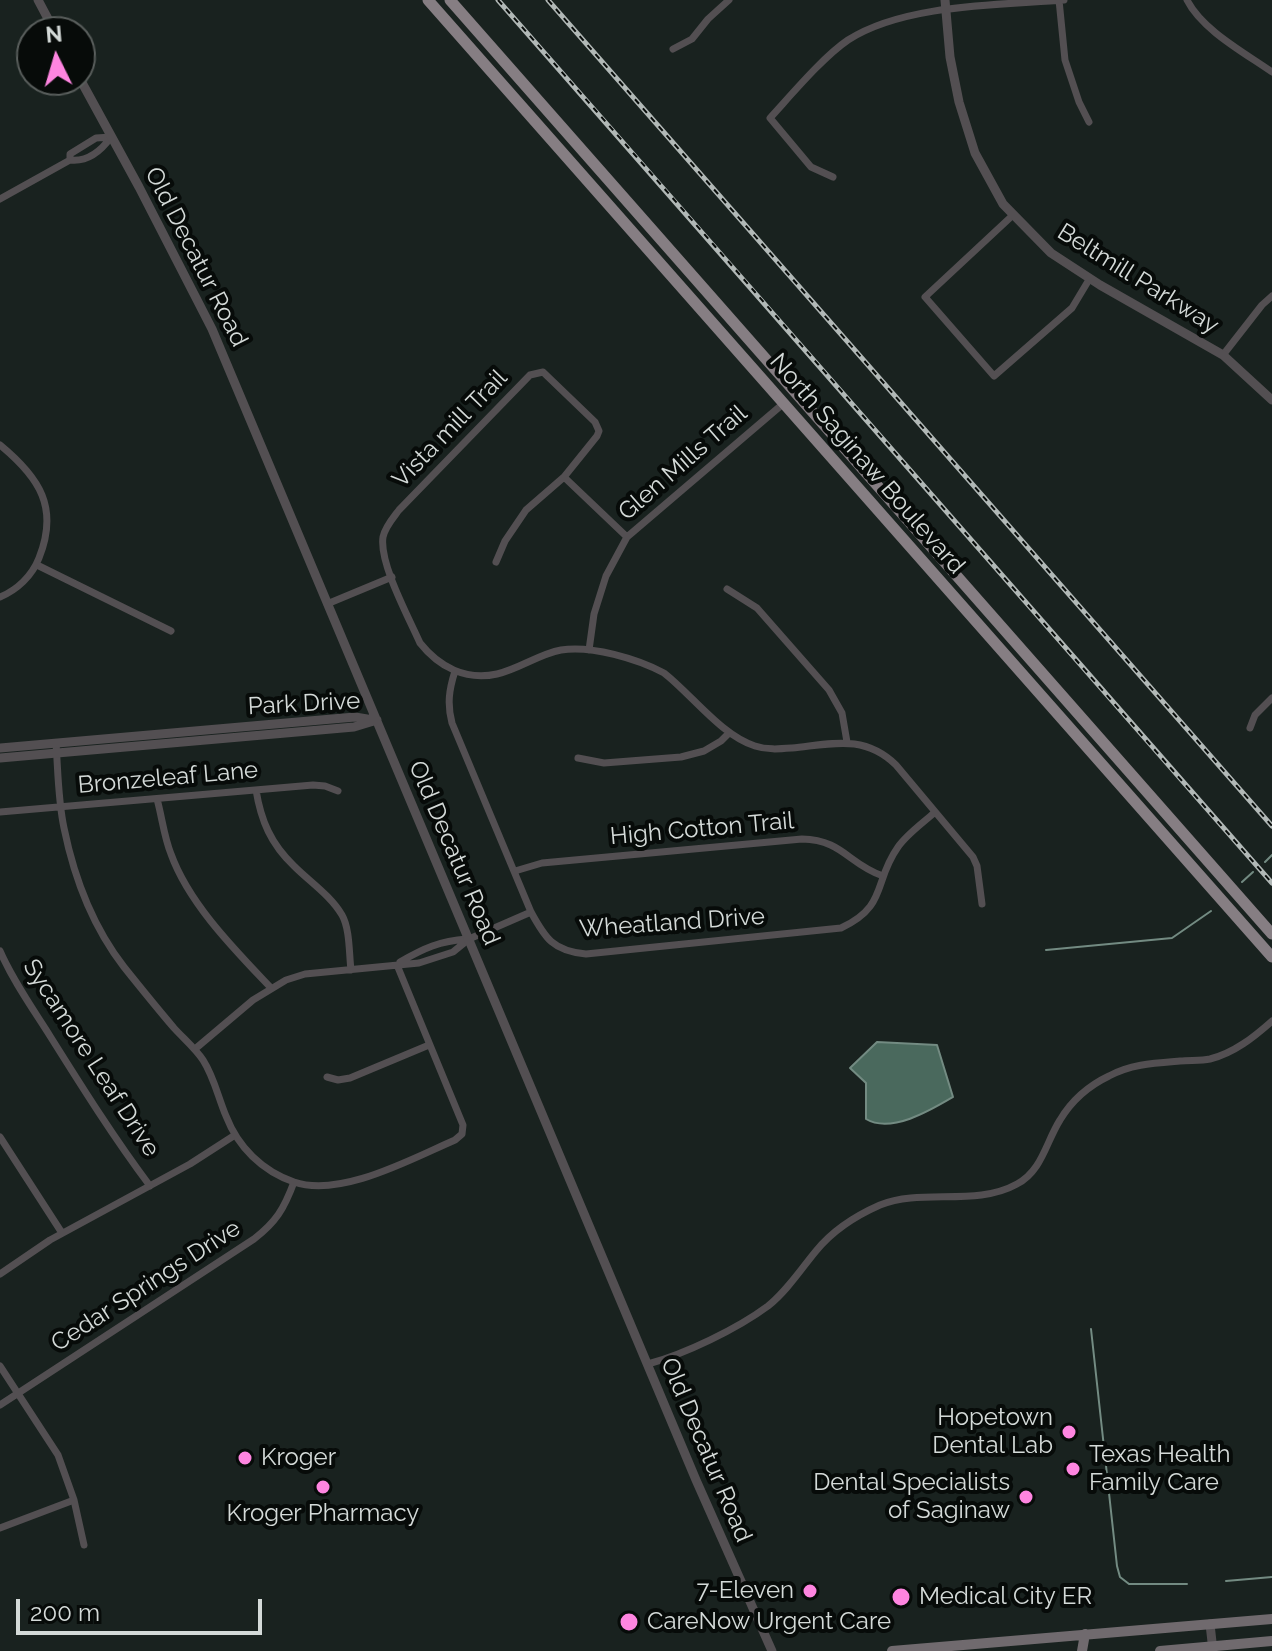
<!DOCTYPE html>
<html>
<head>
<meta charset="utf-8">
<style>
	body { margin:0 }
	#map { position:relative; width:1272px; height:1651px; overflow:hidden; background:#19221f; font-family:Raleway,sans-serif }
	canvas { display:block }
	.north { position:absolute; left:16px; top:16px; width:80px; height:80px; box-sizing:border-box; background:#070b09; border:2px solid #595e5c; border-radius:50%; rotate:355deg; font-size:22px; font-weight:700; line-height:32px; text-align:center; color:#d4dad8 }
	.north::after { content:''; display:block; margin:auto; width:28px; height:36px; background:#fe85e0; clip-path:polygon(50% 0,100% 100%,50% 72%,0 100%) }
	.scale { position:absolute; left:16px; top:1599px; width:246px; height:36px; box-sizing:border-box; border:4px solid #d4dad8; border-top:0; padding-left:10px; font-size:24px; line-height:28px; white-space:nowrap; color:#d4dad8; -webkit-text-stroke:6px #070b09; paint-order:stroke }
</style>
</head>
<body>
<div id="map">
<canvas width="1272" height="1651"></canvas>
<div class="north">N</div>
<div class="scale">200 m</div>
</div>
<script>
const context = document.querySelector('canvas').getContext('2d');
context.lineJoin = 'round';
function paint(path, color) {
  context.fillStyle = color;
  context.fill(path, 'evenodd');
}
function stroke(path, color, width, dash) {
  context.strokeStyle = color;
  context.lineWidth = width;
  context.lineCap = dash ? 'butt' : 'round';
  context.setLineDash(dash || []);
  context.stroke(path);
}
function label(font, color, halo, rows, align = 'center') {
  context.font = font + ' Raleway,sans-serif';
  context.lineWidth = 8;
  context.setLineDash([]);
  context.textBaseline = 'middle';
  context.strokeStyle = halo;
  context.fillStyle = color;
  for (const [text, x, y, turn = 0] of rows) {
    context.save();
    context.translate(x, y);
    context.rotate((+turn || 0) * Math.PI / 180);
    context.textAlign = isNaN(turn) ? turn : align;
    if (halo) context.strokeText(text, 0, 0);
    context.fillText(text, 0, 0);
    context.restore();
  }
}
const water = new Path2D(`
	M877 1042 937 1045 953 1097C931 1110 891 1134 866 1119V1083L850 1068Z`);
paint(water, '#4a695d');
stroke(water, '#738b82', 2);
stroke(new Path2D(`
	M1265 862 1272 855
	M1242 882 1253 872
	M1046 950 1172 938 1211 911
	M1091 1329 1117 1566 1120 1577 1129 1584H1187
	M1226 1581 1272 1577`), '#738b82', 2);
stroke(new Path2D(`
	M1059 0 1065 60 1079 102 1089 122
	M1187 0C1202 30 1245 53 1272 72
	M673 49 692 39 708 19 729 0
	M70 160V154L96 138 111 137
	M833 177 811 167 770 118C792 94 823 57 848 40 904 4 999 5 1064 0
	M0 199 70 160C87 162 101 151 111 137
	M1013 215 925 297 994 376 1072 308 1090 278
	M1223 355 1262 305 1272 296
	M0 445C40 478 59 508 39 558 32 576 17 590 0 597
	M564 477 627 537
	M496 562 505 541 526 510 564 477 597 436 599 431 595 422 543 372 530 375 399 510C393 518 385 527 383 537 379 563 409 618 420 643 439 667 466 681 497 674 519 669 539 654 561 650 591 645 638 659 664 673 691 694 722 736 755 746 767 750 779 749 792 748 832 744 864 734 896 765L973 857 977 866 982 904
	M37 565 171 631
	M727 589 757 608 829 690 842 713 847 742
	M327 604 392 577
	M589 650 594 614 606 576 627 537 784 403
	M455 671C449 690 447 704 452 723L531 912C545 938 553 951 586 954L841 928C888 906 873 882 898 847 907 834 923 823 935 812
	M1250 728 1255 715 1272 698
	M56 743C58 771 58 800 64 828 74 877 93 927 124 967 140 987 157 1008 174 1028 184 1039 195 1048 203 1060 214 1077 218 1097 226 1116 238 1147 262 1171 294 1182 341 1198 411 1159 455 1140L462 1134 463 1125 397 965
	M578 758 604 763 681 757 704 751 721 741 729 733
	M256 790C261 821 271 844 294 866 310 882 330 895 342 915 350 929 349 954 351 970
	M157 799C162 817 164 837 171 854 189 904 235 950 271 988
	M0 812 313 785 325 786 338 791
	M515 871 542 863 802 839C843 840 848 864 883 876
	M0 951C13 981 33 1009 50 1036 82 1087 114 1138 150 1186
	M400 962C424 948 440 941 467 939
	M195 1049 253 1000 286 980 305 974 419 963 453 952 469 939 531 912
	M327 1077 338 1080 350 1078 429 1045
	M0 1137 62 1233
	M0 1274 50 1240 190 1164 235 1135
	M648 1364C685 1354 737 1329 768 1306 787 1291 801 1269 816 1251 833 1230 855 1216 880 1205 922 1188 976 1207 1017 1184 1042 1171 1046 1142 1060 1120 1072 1100 1088 1086 1109 1076 1131 1064 1155 1063 1180 1061 1190 1060 1201 1061 1210 1059 1234 1053 1254 1037 1272 1021
	M0 1366 58 1455 74 1500 84 1545
	M0 1405 254 1239C276 1222 284 1209 294 1182
	M0 1528 74 1500`), '#534f52', 7);
stroke(new Path2D(`
	M38 0 55 32
	M945 0 950 57 959 102 975 153 1003 204 1051 253 1100 285 1223 355 1272 400
	M80 79 139 187 212 329 696 1480 772 1651
	M0 748 355 717 373 720
	M0 758 354 727 377 720
	M1210 1624 1213 1651`), '#534f52', 9);
stroke(new Path2D(`
	M892 1651 1272 1619
	M1082 1651 1085 1634
	M1160 1651 1272 1641`), '#706a6e', 10);
stroke(new Path2D(`
	M428 0 1272 957
	M450 0 1272 934`), '#867e83', 11);
const rail = new Path2D(`
	M498 0C758 293 1013 590 1272 883
	M548 0 1272 826`);
stroke(rail, '#b1b8b6', 5);
stroke(rail, '#070b09', 2, [6]);
for (const [x, y, r, color] of [
	[1069,1432,8,"#fe85e0"],
	[245,1458,8,"#fe85e0"],
	[1073,1469,8,"#fe85e0"],
	[323,1487,8,"#fe85e0"],
	[1026,1497,8,"#fe85e0"],
	[810,1591,8,"#fe85e0"],
	[901,1597,10,"#fe85e0"],
	[629,1622,10,"#fe85e0"]
]) {
  const dot = new Path2D();
  dot.arc(x, y, r, 0, 2 * Math.PI);
  context.fillStyle = color;
  context.fill(dot);
  stroke(dot, '#070b09', 3);
}
label('24px', '#d4dad8', '#070b09', [
	["Old Decatur Road",196,257,63],
	["Beltmill Parkway",1138,279,32],
	["Vista mill Trail",450,429,-46],
	["Glen Mills Trail",683,463,-41],
	["North Saginaw Boulevard",867,464,49],
	["Park Drive",304,704,-3],
	["Bronzeleaf Lane",168,778,-5],
	["High Cotton Trail",702,829,-5],
	["Old Decatur Road",454,853,67],
	["Wheatland Drive",672,923,-4],
	["Sycamore Leaf Drive",91,1058,57],
	["Cedar Springs Drive",146,1286,-33],
	["Old Decatur Road",706,1450,67]
]);
label('24px', '#d4dad8', '#070b09', [
	["Hopetown",1053,1418,"right"],
	["Dental Lab",1053,1446,"right"],
	["Texas Health",1089,1455],
	["Family Care",1089,1483],
	["Kroger",261,1458],
	["Dental Specialists",1010,1483,"right"],
	["of Saginaw",1010,1511,"right"],
	["Kroger Pharmacy",323,1514,"center"],
	["7-Eleven",794,1591,"right"],
	["Medical City ER",919,1597],
	["CareNow Urgent Care",647,1622]
], 'left');
</script>
</body>
</html>
